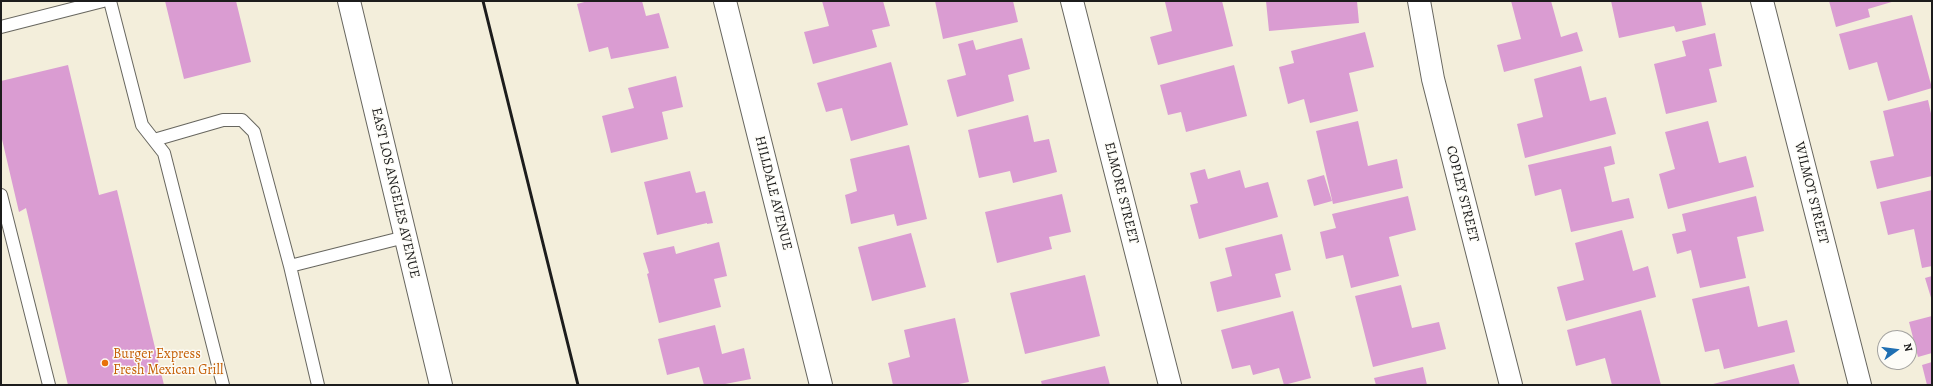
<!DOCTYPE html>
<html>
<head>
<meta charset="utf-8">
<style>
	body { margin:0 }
	#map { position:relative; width:1933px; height:386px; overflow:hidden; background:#f3eedb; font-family:Alegreya,serif }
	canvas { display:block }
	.frame { position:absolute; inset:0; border:2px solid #1c1c1c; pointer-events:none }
	.north { position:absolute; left:1877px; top:330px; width:40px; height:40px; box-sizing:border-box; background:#fdfcf7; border:1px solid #a3a29f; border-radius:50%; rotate:76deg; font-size:11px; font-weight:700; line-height:16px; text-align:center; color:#1c1c1c }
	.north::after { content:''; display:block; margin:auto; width:14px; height:18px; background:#1f6fb2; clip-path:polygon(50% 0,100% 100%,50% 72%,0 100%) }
</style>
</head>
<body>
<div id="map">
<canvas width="1933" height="386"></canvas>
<div class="frame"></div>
<div class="north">N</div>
</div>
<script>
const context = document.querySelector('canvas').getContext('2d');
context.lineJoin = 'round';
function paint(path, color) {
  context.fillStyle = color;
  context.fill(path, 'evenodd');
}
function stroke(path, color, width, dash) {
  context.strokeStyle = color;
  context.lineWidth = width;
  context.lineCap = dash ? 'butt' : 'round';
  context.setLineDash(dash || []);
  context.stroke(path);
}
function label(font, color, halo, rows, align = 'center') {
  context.font = font + ' Alegreya,serif';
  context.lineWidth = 3;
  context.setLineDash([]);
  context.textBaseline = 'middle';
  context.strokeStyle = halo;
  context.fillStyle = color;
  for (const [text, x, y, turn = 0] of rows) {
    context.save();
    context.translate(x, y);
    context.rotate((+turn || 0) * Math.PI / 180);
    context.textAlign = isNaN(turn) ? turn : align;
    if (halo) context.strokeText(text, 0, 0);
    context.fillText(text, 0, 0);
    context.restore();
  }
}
paint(new Path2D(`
	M165 1H236L251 62 184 79Z
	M588 1H642L646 16 659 13 669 48 611 59 608 47 589 52 577 4Z
	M822 1H883L890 26 872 30 877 47 813 64 804 32 829 26Z
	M935 1H1013L1018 22 943 39Z
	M1169 1H1222L1233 46 1158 65 1150 37 1172 31 1165 2Z
	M1266 1H1357L1359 23 1269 31Z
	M1511 1H1551L1561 37 1577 32 1583 51 1504 72 1497 45 1521 39Z
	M1611 1H1701L1706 25 1676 32 1674 26 1619 38Z
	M1829 1H1895L1868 9 1870 17 1836 27Z
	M1912 15 1932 88 1888 101 1877 62 1849 70 1839 34Z
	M1365 32 1374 67 1349 73 1358 111 1310 123 1304 99 1288 104 1279 67 1294 63 1291 51Z
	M1715 33 1722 66 1709 69 1717 102 1666 114 1654 64 1686 56 1682 41Z
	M1022 38 1030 69 1008 75 1014 101 957 117 947 80 966 75 958 44 973 40 976 50Z
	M891 62 908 125 851 141 842 108 826 112 817 83Z
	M68 65 99 195 117 190 164 385H68L26 208 19 212 1 135V81Z
	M1234 65 1247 116 1186 132 1181 112 1168 115 1160 85Z
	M1581 66 1590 101 1606 97 1616 134 1525 158 1517 124 1543 117 1534 79Z
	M676 76 683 107 662 112 668 139 611 153 602 116 634 108 628 88Z
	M1928 100 1932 118V176L1877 189 1870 161 1894 156 1883 111Z
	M1028 115 1034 142 1049 139 1057 172 1013 183 1010 171 979 178 968 130Z
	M1358 121 1368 166 1397 159 1403 188 1333 204 1316 131Z
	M1708 121 1719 163 1746 156 1754 187 1668 209 1659 174 1675 169 1665 132Z
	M909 145 927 219 897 226 894 214 851 224 845 195 857 191 850 159Z
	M1611 146 1615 164 1604 167 1612 202 1629 198 1634 218 1571 232 1561 189 1535 196 1528 165Z
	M1205 169 1208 179 1240 170 1245 188 1268 182 1278 217 1199 239 1190 205 1198 203 1190 173Z
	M690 171 696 193 705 191 713 223 707 224V223L657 235 644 182Z
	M1324 175 1332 201 1314 206 1307 180Z
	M1932 190V266L1922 268 1914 229 1888 235 1880 202Z
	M1062 194 1071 232 1049 237 1052 249 997 263 985 212Z
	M1408 196 1416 230 1389 237 1399 276 1351 288 1343 255 1326 259 1320 232 1336 228 1332 214Z
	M1756 196 1764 231 1737 237 1746 278 1700 288 1691 250 1677 254 1672 234 1686 231 1682 214Z
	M1622 230 1633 271 1648 266 1656 297 1566 321 1557 287 1584 280 1575 243Z
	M911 233 926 287 872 301 858 247Z
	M1282 234 1291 270 1275 274 1281 297 1217 312 1210 282 1232 276 1225 248Z
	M719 242 727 276 714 279 721 307 659 323 647 274 649 273 643 253 674 246 676 254Z
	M1085 275 1100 336 1025 354 1010 293Z
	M1932 276V301L1925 278Z
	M1401 285 1412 328 1439 322 1446 349 1373 367 1355 296Z
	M1749 286 1758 327 1787 320 1795 352 1724 369 1719 349 1705 352 1692 299Z
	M1641 310 1661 385H1612L1605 358 1576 366 1567 330Z
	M1293 311 1311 378 1284 385 1279 368 1253 375 1250 365 1232 369 1221 330Z
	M1932 316V353L1918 357 1909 322Z
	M955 318 969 382 954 385H893L888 363 910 357 904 330Z
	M715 325 722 354 744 348 751 379 720 385H704L699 367 667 375 658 339Z
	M1932 362V385H1927L1922 365Z
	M1794 364 1800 385H1713V384Z
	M1105 366 1110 385H1042L1041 381Z
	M1423 367 1427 385H1376L1374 378Z`), '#da9cd2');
const lane = new Path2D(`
	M110 1 142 125 164 153 223 385
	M1 27 103 1
	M154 140 223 120H242L254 132 290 266
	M1 195 49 385
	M318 385 290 266 405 237`);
const street = new Path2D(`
	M725 1 821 385
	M1072 1 1170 385
	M1419 1 1433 79 1511 385
	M1762 1 1860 385`);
const primary = new Path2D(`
	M349 1 441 385`);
stroke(lane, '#67665f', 14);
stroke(street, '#67665f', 24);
stroke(primary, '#67665f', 24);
stroke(lane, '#fff', 12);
stroke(street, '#fff', 22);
stroke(primary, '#fff', 22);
stroke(new Path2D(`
	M483 1 578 385`), '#1c1c1c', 3);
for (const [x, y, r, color] of [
	[105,363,4,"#e8710a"]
]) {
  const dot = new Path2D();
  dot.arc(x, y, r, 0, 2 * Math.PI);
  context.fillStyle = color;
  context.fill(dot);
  stroke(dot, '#fdfcf7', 1.5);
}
label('14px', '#1c1c1c', '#fdfcf7', [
	["EAST LOS ANGELES AVENUE",395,193,77],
	["HILLDALE AVENUE",773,193,76],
	["ELMORE STREET",1121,193,76],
	["WILMOT STREET",1811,193,76],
	["COPLEY STREET",1462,194,76]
]);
label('14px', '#c56008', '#fdfcf7', [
	["Burger Express",113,355],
	["Fresh Mexican Grill",113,371]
], 'left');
</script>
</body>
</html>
